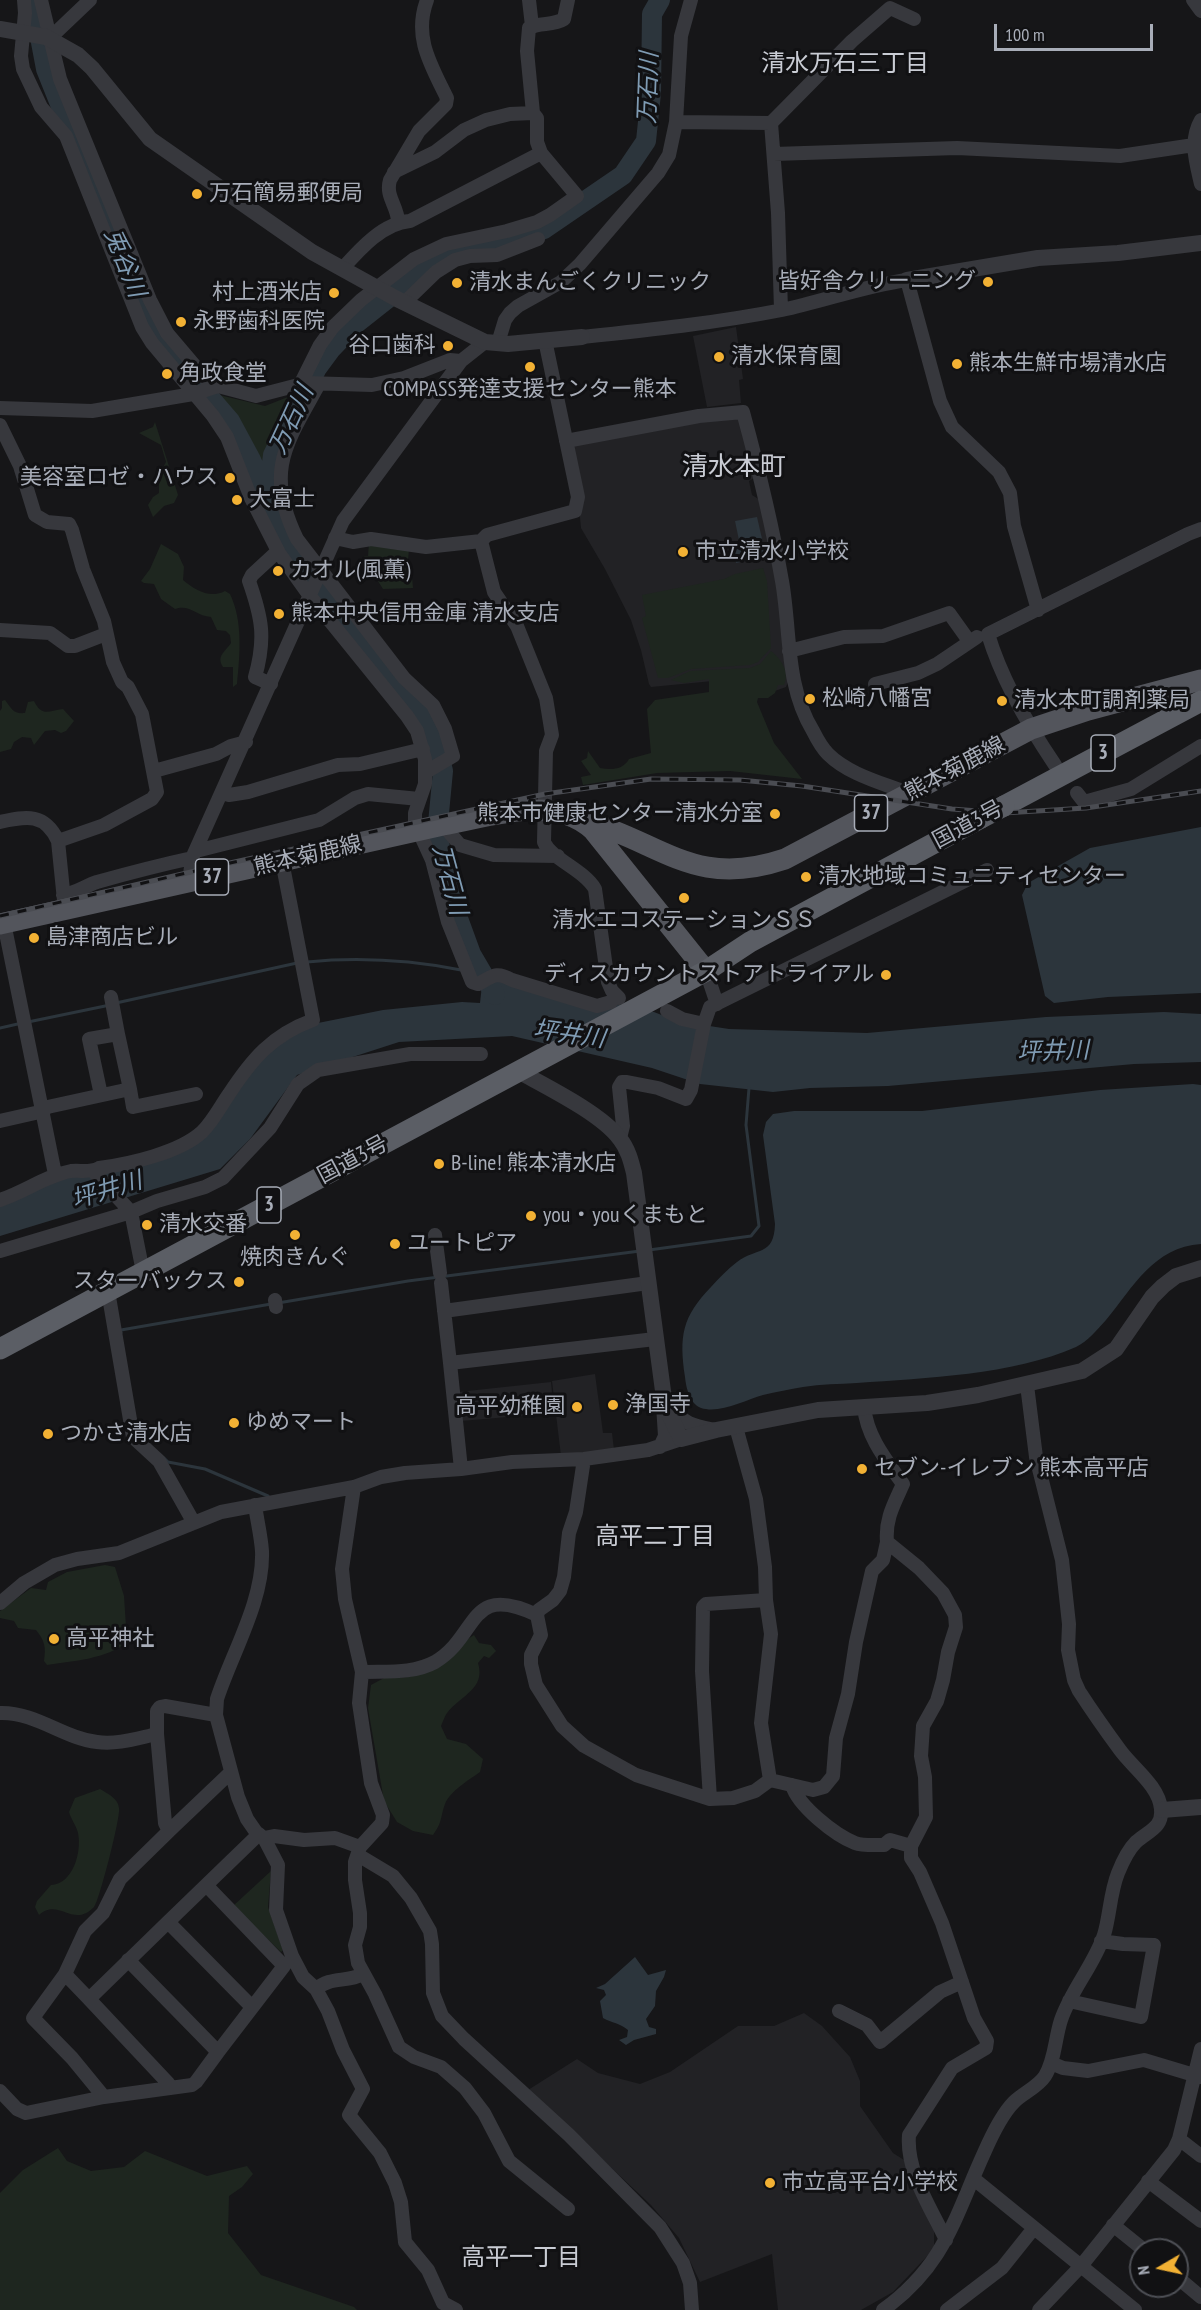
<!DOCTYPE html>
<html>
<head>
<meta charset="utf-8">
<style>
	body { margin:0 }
	#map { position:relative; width:1201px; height:2310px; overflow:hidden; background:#161618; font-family:"PT Sans Narrow",sans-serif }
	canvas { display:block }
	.north { position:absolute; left:1129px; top:2238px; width:60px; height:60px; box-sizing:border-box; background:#111113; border:2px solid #4d4f55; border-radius:50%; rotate:261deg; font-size:16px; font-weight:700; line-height:24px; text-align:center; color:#a8adb8 }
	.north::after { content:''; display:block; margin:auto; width:21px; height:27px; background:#f2b134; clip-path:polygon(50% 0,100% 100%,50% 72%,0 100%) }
	.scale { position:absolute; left:994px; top:24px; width:159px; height:27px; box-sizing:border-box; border:3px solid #a8adb8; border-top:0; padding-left:8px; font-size:18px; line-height:21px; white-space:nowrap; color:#a8adb8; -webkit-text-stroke:4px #111113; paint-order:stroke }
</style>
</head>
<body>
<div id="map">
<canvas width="1201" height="2310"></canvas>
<div class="north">N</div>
<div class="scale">100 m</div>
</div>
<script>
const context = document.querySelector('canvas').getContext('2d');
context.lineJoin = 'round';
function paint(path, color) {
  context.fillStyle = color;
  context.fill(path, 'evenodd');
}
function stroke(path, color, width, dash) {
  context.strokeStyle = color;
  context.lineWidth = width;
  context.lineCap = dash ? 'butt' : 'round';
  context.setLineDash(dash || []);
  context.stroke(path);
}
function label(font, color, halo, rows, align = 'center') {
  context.font = font + ' "PT Sans Narrow","Noto Sans JP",sans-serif';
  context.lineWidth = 6;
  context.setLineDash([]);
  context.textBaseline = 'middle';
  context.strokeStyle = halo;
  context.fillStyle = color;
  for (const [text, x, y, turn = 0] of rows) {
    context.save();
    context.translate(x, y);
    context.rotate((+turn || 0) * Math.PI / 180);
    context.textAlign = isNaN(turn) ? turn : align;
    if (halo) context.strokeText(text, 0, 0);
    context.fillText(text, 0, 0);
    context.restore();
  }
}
paint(new Path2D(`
	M736 327 743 379 739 380 741 403 707 407 693 336Z
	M740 417 754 478 749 481 752 495 760 500 775 565 788 682 786 687 772 692 723 680 651 687 649 684 641 650 631 620 605 569 581 528 573 444 655 428Z
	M595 1374 603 1433H612L614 1450 561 1456 552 1381Z
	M551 1382 554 1413 461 1421 458 1392Z
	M804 2013 822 2026 850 2057 860 2081V2106L893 2153 904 2160 934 2225V2249L893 2292 861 2310H778L772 2254 700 2282 679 2238 651 2205 528 2090 577 2059 598 2073 640 2084 670 2072 738 2026H774Z`), '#222225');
paint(new Path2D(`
	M219 395 265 406 293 395 297 397 269 453 265 479H263L238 421Z
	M155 422 178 495 174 503 164 506 153 517 148 505 153 497 159 493V475L166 462 161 445 139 433 153 427Z
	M369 542 409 548 407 576 412 577 413 588 383 589 365 561 364 556H368Z
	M161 544 178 554 184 567 183 580C195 590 210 599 225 591L230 594C243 621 240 654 237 684L233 687V667H223C216 656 225 652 231 643L230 635 226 631 217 630 211 617C196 616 190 604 175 609L161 599 154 584 144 583 141 581 150 569Z
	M763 568 767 581 771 648 758 662 750 665 691 669 668 678H658L642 618 646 616 642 595 724 579 735 574Z
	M771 651C781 659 790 672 784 685H778L775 693 768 698H758L757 702 774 743 802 779 730 771 657 773 583 785 581 777 591 775 581 761 587 758 588 751 600 768C611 770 623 770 629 759L651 753 647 709 655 700 709 692V679L684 683 671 680 690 671 750 668 760 664Z
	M5 700C12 709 13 714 25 713L28 702 34 701C42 717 48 711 63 709L74 721 66 731 61 733 55 730 45 731 34 745 31 738 22 737 14 742 11 749 0 752V711L2 708V701Z
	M105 1565 115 1567 124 1596 127 1642C107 1659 73 1661 47 1665L44 1661C46 1647 45 1641 36 1630L18 1628 14 1621 0 1618V1611L31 1588 46 1590 48 1582 67 1572Z
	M474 1635 479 1643 491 1645 496 1651 489 1658 484 1656 478 1663C486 1689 461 1695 447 1713 445 1716 443 1721 441 1726L447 1739 466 1744 483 1759 480 1772C469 1780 450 1791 445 1804 440 1818 443 1821 433 1835L413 1831 397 1822 384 1801 368 1708 371 1685 384 1678 410 1677Z
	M100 1789C108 1794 118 1798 119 1808 121 1816 99 1902 94 1907 73 1929 59 1897 39 1915L35 1907 37 1901 51 1885C73 1884 82 1852 78 1833 77 1827 71 1819 69 1812L75 1798Z
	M271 1871 268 1907 283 1950 281 1952 233 1906Z
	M58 2148 67 2161 91 2171 124 2167 145 2151 207 2176 247 2166 253 2174 242 2187 229 2196 228 2233 261 2275 354 2307 357 2310H0V2193L23 2170Z`), '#1e261f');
paint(new Path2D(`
	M757 517 766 556 736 563 733 547 740 545 735 521Z
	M1201 827V993L1108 997 1054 1003 1045 996 1022 895 1028 883 1090 848Z
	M501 979 654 1012 677 1021 729 1029 867 1033 1046 1017 1164 1012 1201 1014V1062L1134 1064 888 1086 810 1088 773 1092 700 1084 652 1068 512 1036 399 1042 297 1075 250 1139 220 1169 0 1236V1205L40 1185 184 1148 256 1062 284 1037 313 1024 383 1010 462 1002 480 1003 482 985Z
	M1193 1084 1201 1085V1244C1154 1247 1133 1287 1106 1320 1097 1330 1088 1341 1076 1347 1012 1375 926 1378 857 1383 839 1384 821 1384 803 1387 790 1389 776 1392 763 1395 745 1400 720 1414 701 1408 690 1404 686 1388 685 1377 679 1336 682 1317 711 1287 719 1278 728 1269 737 1262 756 1247 774 1257 775 1224L763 1135 766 1122 773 1114 794 1111H922L1100 1090Z
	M635 1957 648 1975 666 1970 664 1977 656 1991 655 2006 646 2019 649 2027 656 2029V2034L634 2040 626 2045 619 2040 627 2037 628 2030C620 2023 612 2023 603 2018L600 2001 606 1995 604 1990 596 1988 605 1984Z`), '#2c353c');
stroke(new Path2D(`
	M307 962C358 957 410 960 461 970
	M116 1003 297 963
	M28 1022 110 1005
	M0 1028 22 1023
	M649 1250 751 1236 759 1226 746 1125 749 1088
	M278 1303 408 1281 640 1251
	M121 1333V1330L271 1304
	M164 1458 168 1462 205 1469 268 1496`), '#2c353c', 3);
stroke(new Path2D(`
	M33 0 46 69 140 304 162 342 230 421 251 460 292 551 401 686 426 723 436 743 443 771 437 834 452 902 471 954 495 995
	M268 497 273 455 284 433 317 368 331 349 353 326 410 281 430 263 453 251 521 237 544 229 623 175 646 141 651 93 652 14 660 0`), '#2c353c', 20);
stroke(new Path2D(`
	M24 0 25 13 21 56 23 69 41 107 66 136 142 327 152 343 213 416 227 437 251 498 279 553 309 595 407 716 417 731 425 759V784L415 813V823L432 860 448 922 472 982 478 984C493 976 496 971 512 980L597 1006 611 1002 616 995
	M41 0 60 79 150 300 167 333 206 379 218 386 256 396 306 383 372 385 404 378 450 360 461 361
	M529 0 532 26
	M1193 0 1201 11
	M49 39 90 0
	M1201 120C1189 141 1196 162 1201 184
	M676 122 771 123 852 41 890 8 914 19
	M771 123 778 213 781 310
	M774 154 957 148 1120 156 1194 145
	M394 172 435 152 464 130 486 120 510 114 533 113
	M398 222C398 206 385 197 390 180L419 131 446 104 447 98C431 65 413 37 427 0
	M343 268C360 249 383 223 410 221L541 153
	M404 303 436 272 455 260 470 256 497 255 538 239
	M582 337C649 330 716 323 782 310 824 301 864 286 907 280L940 401 952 427 999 472 1010 493 1014 526 1038 610
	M498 343 505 320 510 313 518 306 561 282 580 264 658 173 669 155 676 122 681 36 691 0
	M301 383 320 345 333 327 361 300 414 259 446 244 507 231 537 222 550 215 577 196 541 153 537 142V118L533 113 527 51 529 28C540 22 553 26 564 19L568 0
	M319 384C286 444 264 471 297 539L404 678 433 705 445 729 453 756 426 772
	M0 408 92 411 193 394 218 386
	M0 425 20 466 35 515 47 522 69 524 72 530 83 569 104 621 113 662 122 682 128 687 142 714 157 792 152 799 104 825 58 841 65 910
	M566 441 699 416 743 412C758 467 772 524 782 581 791 632 785 685 813 731 817 739 822 748 828 754 849 775 883 783 910 794
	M335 538 353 542 371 539 426 547 481 541 487 535 575 511 578 497 545 340
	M481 541 494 592 517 626 546 698 552 735 546 751 544 842C551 859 583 869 595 889L608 982 612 991 619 998
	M0 630 50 633 68 646H75L106 634
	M789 651 844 637 883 636 949 613 969 641
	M271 684 255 677C266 638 262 618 249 581L252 575 278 551
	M875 684 918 673 937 664 977 637
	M1055 765C1028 725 1002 681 988 634L1188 534 1201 529
	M154 771 216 754 231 746 246 742
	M222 793 229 795 248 792 338 765 360 764 423 749
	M1077 793 1084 802 1131 789 1201 746
	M0 822C27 816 45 813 58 841
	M443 825 460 845 494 855 558 856
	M196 849 200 850 319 820 355 798 368 794 419 799
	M189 883 192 858 343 521 461 361 485 342
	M63 895C76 893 85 886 97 882 129 873 160 865 192 858
	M4 923 55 1174
	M706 971 717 1004
	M667 1011 682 1019 704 1024
	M130 1089 133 1107 196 1094
	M101 1095 89 1039 118 1034 111 997
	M43 1108 130 1089 118 1034
	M0 1121 44 1111
	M620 1138 623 1126 619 1087 622 1082H627L658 1088 686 1099 691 1090 704 1024 710 1007 987 870
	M93 1171 131 1212 143 1272
	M0 1200C25 1192 45 1176 71 1171 81 1170 90 1173 99 1168 129 1164 179 1153 202 1132 213 1121 220 1107 229 1094 252 1059 272 1035 313 1020L282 861
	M435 1235 440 1273
	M0 1251 131 1212 157 1201 205 1187 223 1178 270 1128 298 1084 318 1070 410 1054H481
	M441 1283 450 1363
	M108 1291 133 1437 159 1461 194 1523
	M275 1300 276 1307
	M444 1311 648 1283
	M671 1406C684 1425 694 1426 715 1430
	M864 1407C867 1437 886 1460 903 1484 894 1504 885 1519 887 1542L919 1568 943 1593 955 1615 956 1627 948 1652 943 1680 937 1701 923 1726 921 1756 925 1777 926 1817 911 1846V1858L920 1872 942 1923 974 2018 987 2041 986 2048 952 2068 909 2135C906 2172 931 2208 946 2240
	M736 1427 756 1499 765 1567 766 1600 771 1634 761 1723 770 1780
	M660 1447 665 1436 663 1405
	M584 1459 576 1512 569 1533 564 1577 560 1591 553 1600 539 1610 537 1615 541 1635 531 1655V1664L536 1685 562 1726 584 1746 636 1775 710 1799 733 1798 755 1791 770 1780 813 1790 824 1787 833 1776 836 1738 848 1694 856 1642 872 1571 883 1560 887 1542
	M461 1469 450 1363 655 1339
	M354 1487 342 1569 345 1599 362 1672 359 1703 371 1783 383 1815 382 1823 360 1847 355 1862V1880L360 1913V1927L355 1945 358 1963 375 1994 399 2047 414 2057 441 2067 465 2088 484 2113 509 2161 568 2209
	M255 1505C257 1520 261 1536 262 1551 264 1600 232 1653 217 1699L216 1715 238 1797 247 1819 256 1832 264 1838 278 1865 276 1910 292 1956 303 1977 316 1989 328 2011 343 2050 363 2089 349 2115 380 2153 395 2183 401 2202 405 2242 428 2270 443 2303 456 2310
	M0 1603 24 1583 55 1565 77 1559 119 1553 221 1512 354 1487 381 1477 405 1473 461 1469 512 1462 584 1459 648 1450 681 1439
	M362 1672C387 1671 413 1674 435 1662 480 1635 467 1582 537 1615
	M0 1713C36 1712 63 1738 97 1742 117 1745 138 1738 157 1734V1711L160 1707 165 1706 216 1715
	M157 1734 165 1823 169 1831 231 1772
	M792 1785C798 1806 835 1835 855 1843 863 1846 875 1845 884 1845L890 1840 911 1846
	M710 1799 702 1671 703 1607 706 1604 766 1600
	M264 1838 274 1836 304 1840 335 1838 360 1847
	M358 1855 393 1876 411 1898 430 1931 432 1944 433 1993 442 2016 464 2039 569 2135 660 2227 683 2263 690 2283 692 2310
	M168 1922 89 1999 168 2083 171 2088
	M128 1960 218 2052 284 1966 207 1886
	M65 1974 85 1931 103 1913 120 1879 169 1831
	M316 1989C331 1976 346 1983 363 1974
	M89 1999 65 1974 33 2018 72 2058 104 2097
	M1069 2001 1141 2017 1154 1945 1123 1944 1101 1941
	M252 2007 168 1922 259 1834
	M839 2011 867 2025 880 2042 940 1992 962 1982
	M1051 2063 1063 2068 1088 2071 1144 2060 1201 2077
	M0 2091 17 2109 26 2113 104 2097 192 2085 196 2082 218 2052
	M1179 2139 1201 2156
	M974 2179 1135 2310
	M1148 2181 1201 2221
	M1113 2225 1144 2250
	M1177 2277 1201 2297
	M883 2310C945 2265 954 2219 984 2153 991 2137 1001 2115 1014 2102 1023 2093 1038 2087 1045 2076 1055 2060 1055 2038 1061 2020 1071 1990 1094 1965 1104 1935 1110 1915 1110 1893 1118 1873 1122 1863 1128 1850 1136 1842 1148 1831 1163 1828 1161 1809 1159 1786 1133 1768 1120 1750 1106 1731 1092 1711 1079 1691L1074 1680 1068 1650 1069 1624 1062 1560 1036 1457 1027 1385
	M947 2310 1002 2268 1034 2228
	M1039 2310 1081 2266 1174 2150 1179 2139 1201 2049`), '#37383d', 14);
stroke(new Path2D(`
	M0 29 46 37 78 55 92 68 150 139 312 252 397 299 485 342 508 344 582 337
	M907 280 1038 258 1118 253 1201 243
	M520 1072C547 1087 602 1114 620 1139 628 1149 631 1161 634 1173L663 1391 666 1407 681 1439 716 1430 818 1410 927 1403 978 1395 1082 1371 1116 1349 1152 1297 1163 1286 1176 1276 1201 1268
	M1162 1810 1201 1807`), '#37383d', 16);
stroke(new Path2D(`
	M586 821C664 844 695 889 785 859L1031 729 1088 710 1201 680
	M0 924 443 825C489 817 554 793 593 830L706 971`), '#53555c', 21);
stroke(new Path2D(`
	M1004 806 1201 701
	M0 1349 706 971 750 942 981 818`), '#5b5e65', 21);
const rail = new Path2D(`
	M0 916 230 863 545 794 651 779 740 780 802 786 952 809 1004 813 1086 808 1201 791`);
stroke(rail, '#4a4c52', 5);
stroke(rail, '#111113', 3, [9]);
stroke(new Path2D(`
	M981 818 1004 806`), '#5b5e65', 21);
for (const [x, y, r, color] of [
	[197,194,6,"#f2b134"],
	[988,282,6,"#f2b134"],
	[457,283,6,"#f2b134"],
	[334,293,6,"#f2b134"],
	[181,322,6,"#f2b134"],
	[448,346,6,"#f2b134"],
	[719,357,6,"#f2b134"],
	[957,364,6,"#f2b134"],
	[530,367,6,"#f2b134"],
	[167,374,6,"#f2b134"],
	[230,478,6,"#f2b134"],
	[237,500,6,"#f2b134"],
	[683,552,6,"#f2b134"],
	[278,571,6,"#f2b134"],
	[279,614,6,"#f2b134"],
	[810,699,6,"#f2b134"],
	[1002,701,6,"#f2b134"],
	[775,814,6,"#f2b134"],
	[806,877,6,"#f2b134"],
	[684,898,6,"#f2b134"],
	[34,938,6,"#f2b134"],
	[886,975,6,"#f2b134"],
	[439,1164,6,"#f2b134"],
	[531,1216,6,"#f2b134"],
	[147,1225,6,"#f2b134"],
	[295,1235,6,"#f2b134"],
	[395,1244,6,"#f2b134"],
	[239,1282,6,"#f2b134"],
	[613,1405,6,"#f2b134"],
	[577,1407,6,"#f2b134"],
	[234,1423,6,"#f2b134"],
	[48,1434,6,"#f2b134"],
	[862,1469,6,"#f2b134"],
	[54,1639,6,"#f2b134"],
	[770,2183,6,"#f2b134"]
]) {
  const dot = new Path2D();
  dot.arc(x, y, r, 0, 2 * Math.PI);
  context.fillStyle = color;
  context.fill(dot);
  stroke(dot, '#111113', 2);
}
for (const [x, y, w] of [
	[1103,753,24],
	[871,813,33],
	[212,877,33],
	[269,1205,24]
]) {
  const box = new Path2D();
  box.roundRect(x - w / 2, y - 18, w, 36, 4.5);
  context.fillStyle = '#111113';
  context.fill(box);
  stroke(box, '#a8adb8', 1.5);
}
label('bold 21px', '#a8adb8', null, [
	["3",1103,753],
	["37",871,813],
	["37",212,877],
	["3",269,1205]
]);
label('22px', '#a8adb8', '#111113', [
	["万石簡易郵便局",209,194],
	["皆好舎クリーニング",976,282,"right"],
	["清水まんごくクリニック",469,283],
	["村上酒米店",322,293,"right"],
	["永野歯科医院",193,322],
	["谷口歯科",436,346,"right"],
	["清水保育園",731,357],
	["熊本生鮮市場清水店",969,364],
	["角政食堂",179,374],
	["COMPASS発達支援センター熊本",530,390,"center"],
	["美容室ロゼ・ハウス",218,478,"right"],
	["大富士",249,500],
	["市立清水小学校",695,552],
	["カオル(風薫)",290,571],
	["熊本中央信用金庫 清水支店",291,614],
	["松崎八幡宮",822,699],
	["清水本町調剤薬局",1014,701],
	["熊本市健康センター清水分室",763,814,"right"],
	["清水地域コミュニティセンター",818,877],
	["清水エコステーションＳＳ",684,921,"center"],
	["島津商店ビル",46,938],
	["ディスカウントストアトライアル",874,975,"right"],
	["B-line! 熊本清水店",451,1164],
	["you・youくまもと",543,1216],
	["清水交番",159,1225],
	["ユートピア",407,1244],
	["焼肉きんぐ",295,1258,"center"],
	["スターバックス",227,1282,"right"],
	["浄国寺",625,1405],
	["高平幼稚園",565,1407,"right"],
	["ゆめマート",246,1423],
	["つかさ清水店",60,1434],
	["セブン-イレブン 熊本高平店",874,1469],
	["高平神社",66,1639],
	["市立高平台小学校",782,2183]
], 'left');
label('22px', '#a8adb8', '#111113', [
	["熊本菊鹿線",955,769,-28],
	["国道3号",968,825,-28],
	["熊本菊鹿線",308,856,-13],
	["国道3号",353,1160,-28]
]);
label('24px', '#c9ccd4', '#111113', [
	["清水万石三丁目",845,64],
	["高平二丁目",655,1537],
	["高平一丁目",521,2258]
]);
label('italic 24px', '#7f9bb3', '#111113', [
	["万石川",649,88,-88],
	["兎谷川",124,263,68],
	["万石川",292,420,-65],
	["万石川",449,880,75],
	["坪井川",569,1035,8],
	["坪井川",1053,1052,-2],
	["坪井川",107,1191,-17]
]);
label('26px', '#c9ccd4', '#111113', [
	["清水本町",734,468]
]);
</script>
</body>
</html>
